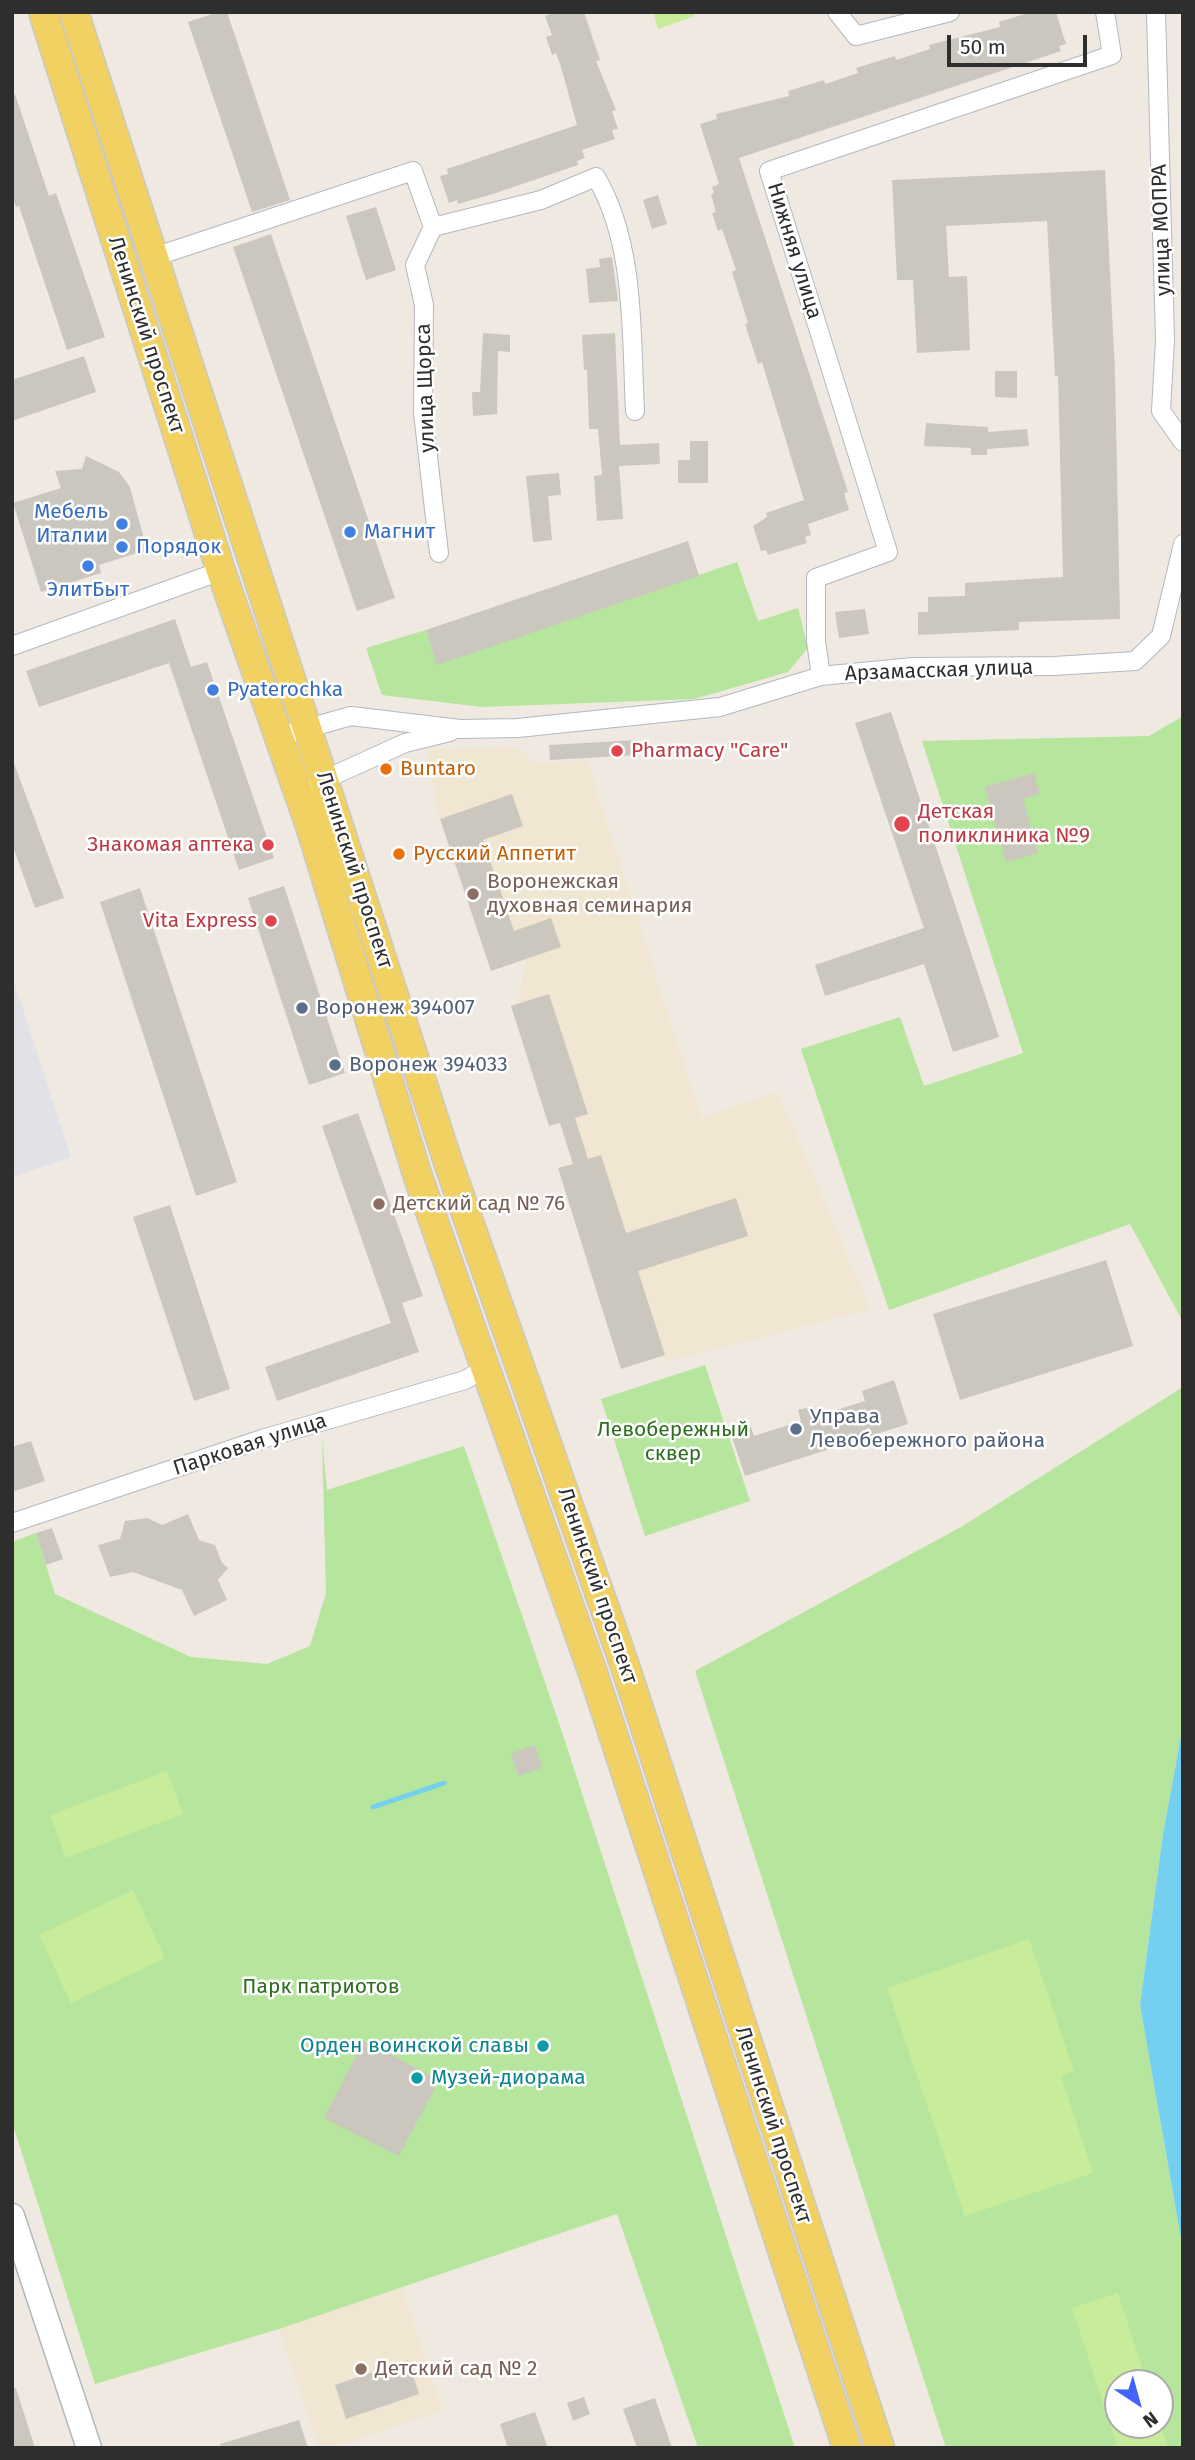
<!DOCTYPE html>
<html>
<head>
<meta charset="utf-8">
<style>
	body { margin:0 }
	#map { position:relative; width:1195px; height:2460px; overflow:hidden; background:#efe9e1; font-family:"Fira Sans",sans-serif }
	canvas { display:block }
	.frame { position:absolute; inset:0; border:14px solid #2e2e2e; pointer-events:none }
	.north { position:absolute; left:1104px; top:2369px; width:70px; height:70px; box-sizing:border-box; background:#fff; border:2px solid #ababab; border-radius:50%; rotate:144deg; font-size:19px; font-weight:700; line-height:28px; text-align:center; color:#2e2e2e }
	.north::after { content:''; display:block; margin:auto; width:24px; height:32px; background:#4264fb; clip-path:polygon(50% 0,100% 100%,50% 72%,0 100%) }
	.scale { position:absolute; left:947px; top:35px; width:140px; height:32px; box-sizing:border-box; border:4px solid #2e2e2e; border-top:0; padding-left:9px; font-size:21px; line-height:24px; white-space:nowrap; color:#2e2e2e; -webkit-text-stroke:5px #fff; paint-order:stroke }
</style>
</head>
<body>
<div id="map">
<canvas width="1195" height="2460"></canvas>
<div class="frame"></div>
<div class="north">N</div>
<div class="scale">50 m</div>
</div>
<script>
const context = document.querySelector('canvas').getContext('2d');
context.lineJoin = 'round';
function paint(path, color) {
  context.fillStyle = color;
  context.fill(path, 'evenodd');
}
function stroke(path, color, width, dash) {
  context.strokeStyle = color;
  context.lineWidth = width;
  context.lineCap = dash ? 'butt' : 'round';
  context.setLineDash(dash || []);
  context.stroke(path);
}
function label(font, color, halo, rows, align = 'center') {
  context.font = font + ' "Fira Sans",sans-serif';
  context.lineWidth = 5;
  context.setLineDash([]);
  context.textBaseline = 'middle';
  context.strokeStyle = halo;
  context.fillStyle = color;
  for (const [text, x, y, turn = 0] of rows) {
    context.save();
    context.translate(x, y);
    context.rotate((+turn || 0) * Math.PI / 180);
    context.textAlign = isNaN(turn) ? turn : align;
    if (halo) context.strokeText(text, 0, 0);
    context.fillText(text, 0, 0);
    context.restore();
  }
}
paint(new Path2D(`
	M12 976 71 1157 12 1177Z`), '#e3e1e8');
paint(new Path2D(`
	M516 748 537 763 587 760 701 1117 778 1092 870 1309 667 1362 664 1355 621 1369 558 1168 573 1163 560 1123 549 1126 511 1006 518 1003 526 960 491 971 440 819 426 750Z
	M401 2287 443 2410 331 2448H319L279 2329Z`), '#f0e6d1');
paint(new Path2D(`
	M737 562 758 621 798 608 808 648 788 672 694 699 482 707 382 695 366 648 426 630 438 664Z
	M1183 716V1322L1130 1224 889 1310 801 1049 900 1017 924 1086 1023 1053 922 741 1149 736Z
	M705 1365 750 1501 645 1536 601 1399Z
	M1183 1387V1725L1163 1834 1140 2005 1183 2250V2448H946L695 1671 961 1527ZM1118 2383H1160V2425H1118Z
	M322 1439 327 1490 464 1446 562 1732 795 2448H698L617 2214 279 2329 95 2384 12 2122V1542L36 1533 55 1594 191 1657 267 1664 310 1646 326 1593Z`), '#b6e59e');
paint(new Path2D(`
	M653 12H694L695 16 658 29Z
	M167 1771 183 1814 66 1858 50 1815Z
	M133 1890 165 1958 71 2003 39 1935Z
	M1029 1939 1074 2071 1061 2076 1093 2173 965 2216 887 1988Z
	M1118 2293 1147 2383H1118V2425H1160V2422L1168 2448H1118L1072 2308Z`), '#c9ec9a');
paint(new Path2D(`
	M1183 1725V2250L1140 2005 1163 1834Z`), '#75cff0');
stroke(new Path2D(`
	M373 1807 444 1783`), '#75cff0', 5);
paint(new Path2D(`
	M218 12H227L290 200 252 212 188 22Z
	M557 12H584L600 60 596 61 616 110 612 111 618 129 612 130 615 139 582 150 585 158 577 161 578 165 493 194 458 204 457 200 449 203 440 176 448 174 447 169 577 125 561 67 556 53 552 55 546 37 552 35 545 16Z
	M1031 12H1056L1066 44 1059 46 1061 51 739 158 848 492 844 493 849 510 808 524 811 535 805 537 807 543 768 555 766 550 761 551 753 526 767 517 766 513 804 500 762 362 758 364 745 324 748 323 732 272 736 270 722 229 718 231 712 213 716 212 711 194 714 193 712 187 719 184 700 124 717 119 716 114 789 96 788 91 824 80 825 84 858 73 856 68 895 56 896 60 930 49 929 45 1000 27 999 22Z
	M15 94 49 196 56 193 105 337 67 350 19 206 16 207 12 196V95Z
	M1105 170 1115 373 1120 619 1019 622V630L918 635V612H928V597L965 596V583L1063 577 1058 376H1055L1047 221 946 226 949 277 967 276 970 350 917 353 913 280H897L892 180Z
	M658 195 667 224 652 229 643 200Z
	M376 207 396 270 366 280 346 216Z
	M271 234 395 598 357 611 233 247Z
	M612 257 618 301 589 303 586 269 600 267 599 259Z
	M483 333 510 335V352L498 351 497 414 473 416 472 392H480Z
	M615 333 620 445 659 443 660 464 619 466 623 519 597 521 594 476 602 475 598 429H589L587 370H584L582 335Z
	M84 356 96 392 12 421V380Z
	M995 371H1017V398L995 397Z
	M926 423 988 427V432L1027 429 1029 446 987 449V455H971V448L924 446Z
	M690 441H708V483H678V460H690Z
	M86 456 119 472 130 487 147 550 99 565 101 573 41 592 13 503 61 488 55 471 82 469Z
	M559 473 561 495 548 496 552 540 533 542 526 476Z
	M688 541 699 576 437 665 426 630Z
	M865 609 869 634 839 638 835 612Z
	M175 619 191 667 207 662 274 858 239 870 169 663 39 707 26 671Z
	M891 712 999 1037 953 1052 924 964 825 996 815 965 924 928 855 723Z
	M637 740 638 755 550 760 549 745Z
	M12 758 64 898 35 908 12 844Z
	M1034 773 1040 794 1023 799 1038 853 1006 862 985 787Z
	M512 794 523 826 483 840 514 931 551 918 561 947 491 971 440 819Z
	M284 886 345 1073 309 1085 248 898Z
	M140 888 237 1182 196 1196 100 902Z
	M549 994 588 1114 575 1118 588 1159 601 1155 626 1233 736 1198 748 1236 638 1271 665 1355 621 1369 558 1168 573 1164 560 1123 549 1126 511 1006Z
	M358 1113 423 1296 402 1303 419 1352 277 1401 265 1367 391 1323 322 1126Z
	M170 1205 230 1389 194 1401 133 1217Z
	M1106 1260 1133 1346 960 1400 933 1314Z
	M894 1380 908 1424 745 1476 731 1434 751 1427 754 1436 801 1421 798 1410 814 1406 817 1416 865 1401 862 1391Z
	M31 1441 45 1481 12 1492V1447Z
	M188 1514 199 1540 215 1545 222 1563 228 1568 218 1580 227 1600 194 1616 182 1590 133 1572 110 1577 98 1545 120 1539 125 1521 147 1518 162 1525Z
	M52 1528 63 1559 46 1565 36 1533Z
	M535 1745 542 1768 518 1776 511 1753Z
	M364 2041 439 2080 399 2156 324 2118Z
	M408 2360 419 2394 346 2419 335 2385Z
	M12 2388H16L35 2448H12Z
	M584 2397 590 2414 573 2421 567 2403Z
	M655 2398 672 2448H637L623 2409Z
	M535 2412 548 2448H508L500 2424Z
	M299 2420 308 2448H220V2444Z`), '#cbc7bf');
const minor = new Path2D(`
	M837 12 856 36 950 12
	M1156 12 1165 340 1161 411 1183 442
	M433 227 541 200 596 177C636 245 631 335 635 411
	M433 227 415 265 424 305 423 413 439 553
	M154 257 413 171 433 227
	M12 646 221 571
	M821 676 816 641V578L888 552 769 171 1112 55 1105 12
	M280 736 351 716 460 729 518 728 720 707 821 676 913 667 1054 666 1135 661 1161 636 1183 544
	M317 783 405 743 450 732
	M12 1523 262 1439 465 1380 487 1367`);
const secondary = new Path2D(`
	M12 2216 89 2448`);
const primary = new Path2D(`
	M43 12 221 571 311 829 418 1177 594 1676 847 2448
	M74 12 449 1165 625 1666 880 2448`);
stroke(minor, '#b4b7c1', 20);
stroke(secondary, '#b4b7c1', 27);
stroke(primary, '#c9c9c9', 31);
stroke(minor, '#fff', 18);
stroke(secondary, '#fff', 24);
stroke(primary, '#f2d163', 28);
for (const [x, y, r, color] of [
	[122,524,7,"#3f7fe0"],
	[350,532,7,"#3f7fe0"],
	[122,547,7,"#3f7fe0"],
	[88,566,7,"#3f7fe0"],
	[213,690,7,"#3f7fe0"],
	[617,751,7,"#e0444e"],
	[386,769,7,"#e8710a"],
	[902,824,9,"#e0444e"],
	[268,845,7,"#e0444e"],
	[399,854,7,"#e8710a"],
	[473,894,7,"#8d6e63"],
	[271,921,7,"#e0444e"],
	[302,1008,7,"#5c6f8a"],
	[335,1065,7,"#5c6f8a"],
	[379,1204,7,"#8d6e63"],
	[796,1429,7,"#5c6f8a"],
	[543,2046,7,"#0f9aa8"],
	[417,2078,7,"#0f9aa8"],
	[361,2369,7,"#8d6e63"]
]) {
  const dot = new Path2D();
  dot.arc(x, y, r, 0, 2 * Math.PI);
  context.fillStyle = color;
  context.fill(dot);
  stroke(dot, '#fff', 2.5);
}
label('21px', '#2e2e2e', '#fff', [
	["улица МОПРА",1162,230,-92],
	["Нижняя улица",794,251,73],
	["Ленинский проспект",146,335,72],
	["улица Щорса",426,388,-92],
	["Арзамасская улица",939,671,-2],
	["Ленинский проспект",354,870,72],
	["Парковая улица",250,1445,-18],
	["Ленинский проспект",597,1586,71],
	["Ленинский проспект",773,2125,72]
]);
label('21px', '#366cbe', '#fff', [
	["Мебель",108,512,"right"],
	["Италии",108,536,"right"],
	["Магнит",364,532],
	["Порядок",136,547],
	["ЭлитБыт",88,590,"center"],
	["Pyaterochka",227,690]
], 'left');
label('21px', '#be3a42', '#fff', [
	["Pharmacy \"Care\"",631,751],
	["Детская",918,812],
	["поликлиника №9",918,836],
	["Знакомая аптека",254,845,"right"],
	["Vita Express",257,921,"right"]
], 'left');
label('21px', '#c56008', '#fff', [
	["Buntaro",400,769],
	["Русский Аппетит",413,854]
], 'left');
label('21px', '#785e54', '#fff', [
	["Воронежская",487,882],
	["духовная семинария",487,906],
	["Детский сад № 76",393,1204],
	["Детский сад № 2",375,2369]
], 'left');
label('21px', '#4e5e75', '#fff', [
	["Воронеж 394007",316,1008],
	["Воронеж 394033",349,1065],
	["Управа",810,1417],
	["Левобережного района",810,1441]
], 'left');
label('21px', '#2c6e1b', '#fff', [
	["Левобережный",673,1430],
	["сквер",673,1454],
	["Парк патриотов",321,1987]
]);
label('21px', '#0d838f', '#fff', [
	["Орден воинской славы",529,2046],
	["Музей-диорама",431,2078,"left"]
], 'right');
</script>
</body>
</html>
